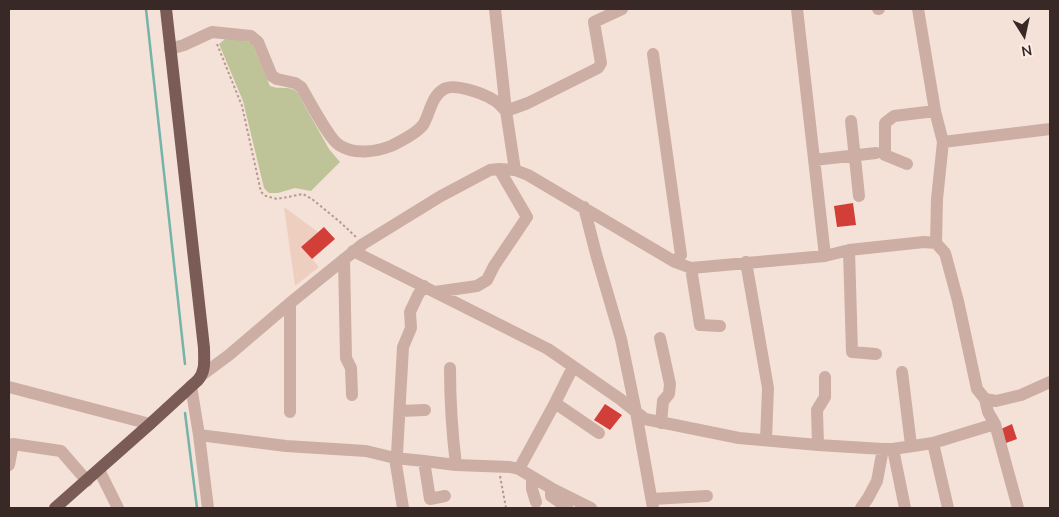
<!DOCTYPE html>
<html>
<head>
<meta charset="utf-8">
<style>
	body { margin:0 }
	#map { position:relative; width:1059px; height:517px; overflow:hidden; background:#f4e2d9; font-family:"Nunito Sans",sans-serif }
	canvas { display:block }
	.frame { position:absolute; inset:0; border:10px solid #382826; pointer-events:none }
	.north { position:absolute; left:999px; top:10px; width:50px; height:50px; -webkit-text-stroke:4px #fbede6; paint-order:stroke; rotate:170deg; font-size:14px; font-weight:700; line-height:20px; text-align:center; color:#382826 }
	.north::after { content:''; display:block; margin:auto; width:18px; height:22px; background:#382826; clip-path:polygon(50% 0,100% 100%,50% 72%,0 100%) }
</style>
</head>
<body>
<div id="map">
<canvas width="1059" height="517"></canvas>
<div class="frame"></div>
<div class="north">N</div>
</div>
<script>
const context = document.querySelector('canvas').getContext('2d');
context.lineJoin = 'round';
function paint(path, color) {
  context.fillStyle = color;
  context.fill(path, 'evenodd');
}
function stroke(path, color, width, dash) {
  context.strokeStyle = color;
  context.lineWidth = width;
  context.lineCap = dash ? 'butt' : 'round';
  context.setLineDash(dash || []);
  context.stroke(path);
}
paint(new Path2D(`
	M233 38 252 43 270 86C279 90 290 85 297 92L329 149 340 162 311 191 295 188 278 193H269L264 188 243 101 219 44 225 39Z`), '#bfc498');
paint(new Path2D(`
	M284 207 318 232 301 247 319 267 295 286Z`), '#eecfbf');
stroke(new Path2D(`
	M146 9 185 364
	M185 413 197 508`), '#75b4aa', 2.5);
paint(new Path2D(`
	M853 203 856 225 837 227 834 206Z
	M324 227 335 239 312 259 301 247Z
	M605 404 622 415 610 430 594 420Z
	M1012 424 1017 439 1006 443 1001 429Z`), '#d23f39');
stroke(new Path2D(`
	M217 44 242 106 261 192 266 196 277 199 303 194 312 199 340 222 356 237
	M500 476 506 508`), '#b9988e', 2, [2.5, 2.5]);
stroke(new Path2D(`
	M495 9 506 111 528 103 598 68 601 63 594 22 622 9
	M797 9 825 256
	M878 9H879
	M918 9 935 111 943 142
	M170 49 184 45 212 32 251 36 258 42 272 76 277 79 295 83 301 87C309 100 329 139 339 145 354 155 375 152 391 146 401 141 416 134 423 125 430 114 431 96 444 89 454 83 482 93 492 99 497 101 502 107 506 111L515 170
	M653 54 681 255 675 262
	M851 121 859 196
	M814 160 876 153
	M907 164 885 155V123L894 116 935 111
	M584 207 596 254 621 339 636 412 653 508
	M936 243 937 199 943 142 1050 129
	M849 250 852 352 876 354
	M353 251 548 349 620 399 645 419 739 438 818 445 883 449H893L933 443 995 424 988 412 985 399
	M344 259 346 358 351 368 352 395
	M746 262 768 388 766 440
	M691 268 700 325 720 326
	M435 292 477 286 487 280 494 266 527 217 499 169
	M290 303V412
	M660 338 670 384 669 394 663 401 661 423
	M450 368C450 400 452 432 456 465
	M902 372 911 445
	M202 375 229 355 290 303 363 244 441 196 490 170 499 169 515 170 528 175 675 262 691 268 825 256 849 250 924 242 936 243 945 253 958 301 977 389 985 399 996 401 1021 395 1050 382
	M191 386 199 435 208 508
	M9 387 150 424
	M555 403 599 433
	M400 411 425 410
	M995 424 1018 508
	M199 435 286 446 366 451 395 458 424 461 456 465 510 467 519 469 551 488 591 508
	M933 443 948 508
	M818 445 817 410 825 397V377
	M893 449 905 508
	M424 461 430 499 445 496
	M9 465 13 444 61 451 87 481
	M519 469 555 403 573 367
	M99 470 118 508
	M532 477V489L536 502
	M551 493V496L567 507
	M652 499 707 496
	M403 508 395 458 397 454 403 347 411 328 410 312 418 295 424 286
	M861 508 868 498 877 481 883 449`), '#cdaea4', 12);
stroke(new Path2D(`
	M55 508 150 424 198 380C206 371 204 360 204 348L166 9`), '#7b5b56', 12);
</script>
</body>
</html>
